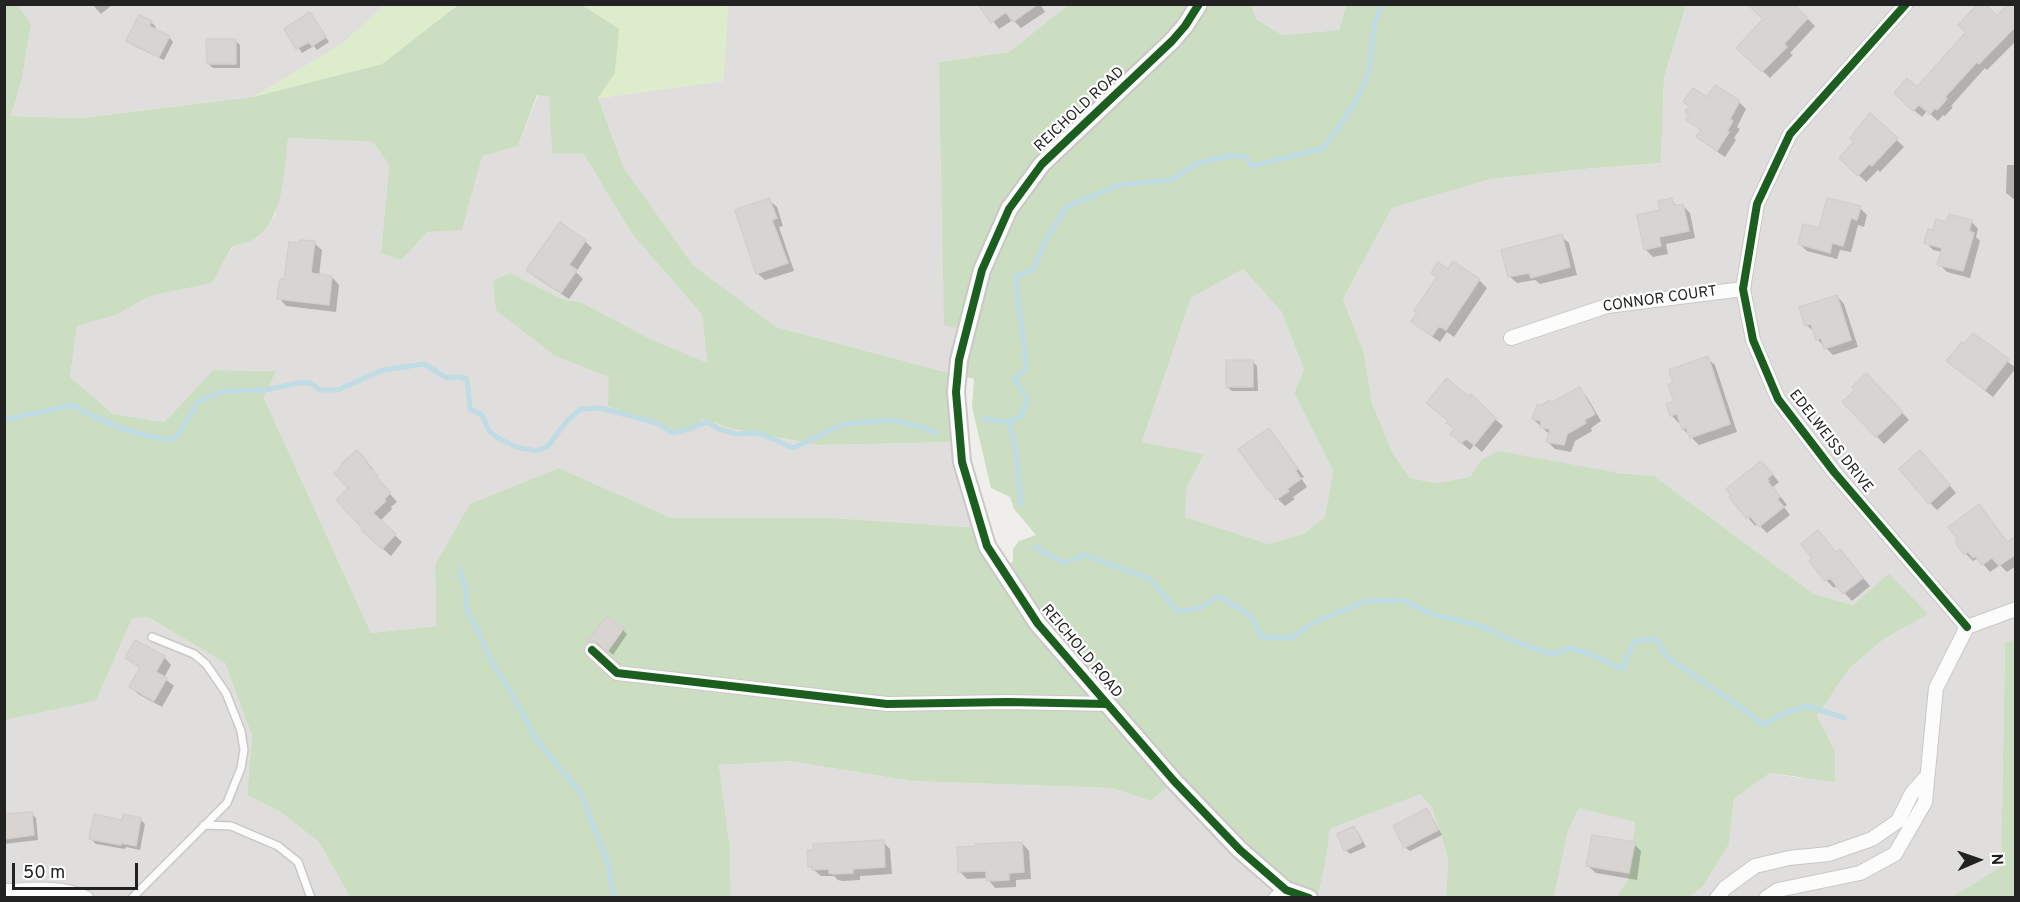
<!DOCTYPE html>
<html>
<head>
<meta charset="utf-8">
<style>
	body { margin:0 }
	#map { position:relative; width:2020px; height:902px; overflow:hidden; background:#f0eeeb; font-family:Overpass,sans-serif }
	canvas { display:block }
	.frame { position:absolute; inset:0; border:6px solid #222; pointer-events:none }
	.north { position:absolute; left:1948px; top:830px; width:60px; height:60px; -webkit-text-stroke:4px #fff; paint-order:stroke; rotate:88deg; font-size:16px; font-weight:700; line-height:24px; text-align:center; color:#222 }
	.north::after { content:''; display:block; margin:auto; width:21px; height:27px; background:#222; clip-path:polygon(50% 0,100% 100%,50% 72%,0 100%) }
	.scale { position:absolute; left:12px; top:863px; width:126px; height:27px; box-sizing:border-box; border:3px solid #222; border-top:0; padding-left:8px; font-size:18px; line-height:21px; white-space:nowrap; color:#222; -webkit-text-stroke:4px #fff; paint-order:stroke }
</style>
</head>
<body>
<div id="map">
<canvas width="2020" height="902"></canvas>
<div class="frame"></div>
<div class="north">N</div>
<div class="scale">50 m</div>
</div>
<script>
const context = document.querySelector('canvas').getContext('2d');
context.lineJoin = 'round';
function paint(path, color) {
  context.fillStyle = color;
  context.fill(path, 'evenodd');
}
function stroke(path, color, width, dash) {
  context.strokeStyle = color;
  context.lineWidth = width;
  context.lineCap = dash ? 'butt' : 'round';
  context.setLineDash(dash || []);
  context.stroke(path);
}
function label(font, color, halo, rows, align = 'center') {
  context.font = font + ' Overpass,sans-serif';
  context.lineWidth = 4.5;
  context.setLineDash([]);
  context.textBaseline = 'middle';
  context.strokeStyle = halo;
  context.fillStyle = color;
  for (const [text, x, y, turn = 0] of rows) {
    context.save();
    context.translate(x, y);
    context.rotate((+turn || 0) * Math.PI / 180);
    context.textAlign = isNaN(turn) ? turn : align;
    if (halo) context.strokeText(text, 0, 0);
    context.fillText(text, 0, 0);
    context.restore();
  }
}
paint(new Path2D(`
	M18 5H385L342 44 253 97 82 118 11 116 22 79 31 26Z
	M728 5H1068L1009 52 939 62 967 330 958 375 776 327 693 265 624 168 598 98 723 81Z
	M1251 5H1346L1339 30 1282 35 1255 19Z
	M1686 5H2015L2016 639 2005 643 2001 867 1951 897H1690L1703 886 1729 844 1734 799 1770 773 1800 778 1835 751 1817 716 1849 669 1884 639 1927 614 1889 573 1853 605 1814 594 1654 476 1481 460 1470 477 1436 483 1410 478 1393 454 1372 403 1364 353 1343 299 1392 208 1491 179 1595 168 1661 163 1664 78Z
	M538 95 550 97 552 153H583L632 234 702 315 707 364 652 340 581 302 564 300 510 273 555 356 609 377 703 419 734 429 819 445 961 442 982 528 833 518H672L559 468 435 565 436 626 371 633 264 398 276 371 213 370 166 422 113 414 70 377 77 326 116 315 150 296 211 283 233 247 258 238 275 216 283 179 288 138 373 142 389 165 381 252 401 260 428 232 462 229 482 155 518 146Z
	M1243 269 1281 311 1304 369 1294 393 1333 471 1325 517 1303 534 1269 544 1185 517 1187 487 1204 454 1142 442 1191 298Z
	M132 617H148L225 663 252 736 247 795 279 811 319 842 350 897 5 898V720L96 701Z
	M789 761 911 781 1112 788 1151 801 1174 781 1309 897H731L730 848 719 765Z
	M1420 793 1432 808 1448 857 1446 897 1318 898 1326 860 1330 829Z
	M1579 807 1635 822 1628 879 1617 897 1554 898 1568 831Z`), '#dfdedc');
paint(new Path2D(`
	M385 5H458L382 64 253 97 342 44Z
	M582 5H728L723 81 598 98 615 73 618 29Z`), '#ddeccb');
paint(new Path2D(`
	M5 5H18L31 25 22 79 11 116 82 118 253 97 382 64 458 5H582L619 29 615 73 598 98 624 168 693 265 776 327 957 375 966 330 944 325 939 62 1009 52 1068 5H1251L1256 19 1282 35 1339 30 1346 5H1686L1664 78 1661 163 1595 168 1491 179 1392 208 1343 299 1364 353 1372 403 1393 454 1410 478 1436 483 1470 477 1481 460 1498 451 1619 473 1654 476 1814 594 1853 605 1889 573 1928 614 1884 639 1849 669 1817 716 1835 751V782L1770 773 1734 799 1729 844 1703 886 1690 897H1617L1628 879 1635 822 1579 808 1568 831 1554 897H1446L1448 857 1432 808 1420 794 1330 829 1326 860 1318 897H1309L1286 890 1174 781 1151 801 1112 788 911 781 789 761 719 765 730 848 731 897H350L319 842 279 811 247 795 252 736 225 663 148 617 132 618 96 701 5 720ZM537 95 549 97 552 153H583L632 234 702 315 707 363 652 340 581 302 564 300 510 273 493 281 496 310 555 356 609 377 608 406 682 435 703 419 734 429 819 445 961 442 958 375 974 379 972 407 991 488 1010 497 1014 509 1036 535 1019 541 1013 549V562L1001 567 982 528 833 518H672L559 468 470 504 435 565 436 626 371 633 264 398 276 371 213 370 165 422 113 414 70 377 77 326 116 315 150 296 212 283 232 247C240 244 253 242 259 236 285 212 284 170 288 138L373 142 389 165 381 253 401 260 428 232 462 230 482 156 518 146ZM1243 269 1281 311 1304 369 1294 393 1333 471 1325 517 1303 534 1269 544 1185 517 1187 487 1204 454 1142 442 1191 298Z
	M2015 639V897H1951L2001 867 2005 643Z`), '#cbdec1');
paint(new Path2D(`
	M92 4H113L101 14Z
	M980 4H1040L1045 12 1021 28 1013 20 999 29Z
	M1792 4 1815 26 1790 53 1793 55 1770 78 1738 48Z
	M2016 8V41L1987 70 1985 68 1951 106 1953 107 1945 116 1943 115 1938 121 1927 111 1922 117 1903 101 1997 18Z
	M310 14 329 42 317 50 314 46 302 53 286 29Z
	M151 22 156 27 154 30 169 37 173 42 164 60 132 45 128 40Z
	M235 40 240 45V68H213L208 64Z
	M1708 99 1739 102 1746 109 1737 127 1740 129 1734 138 1736 140 1725 157 1706 144 1698 137 1702 131 1688 120Z
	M1896 139 1904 147 1880 172 1878 170 1866 182 1841 158Z
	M2007 165H2016V201L2006 193Z
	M769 200 777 207 783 226 779 227 794 271 765 280 757 273Z
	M1671 200 1678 207 1683 206 1690 213 1695 238 1666 244 1668 254 1653 257 1645 249Z
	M1860 208 1867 215 1864 227 1858 225 1851 252 1840 250 1837 259 1807 251 1800 244Z
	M1971 221 1978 229 1976 237 1980 241 1970 278 1947 272 1939 264 1942 252 1933 250 1926 242 1934 232 1947 224Z
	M1561 236 1569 243 1577 275 1540 284 1535 280 1517 283 1509 276Z
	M585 241 592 248 576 272 583 279 569 299 535 277 528 270Z
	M314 243 322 250 319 276 332 277 339 285 336 312 286 306 279 298 285 280Z
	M1454 263 1479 280 1487 288 1454 337 1447 332 1440 342 1421 329 1413 321Z
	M1837 296 1844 304 1858 347 1833 355 1817 339 1815 332 1806 325Z
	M1973 335 2016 368 1993 397 1948 361Z
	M1707 358 1715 365 1737 432 1699 445 1683 429 1681 422 1679 423 1671 415 1676 402Z
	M1252 361 1257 366 1258 391H1232L1227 387Z
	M1866 375 1909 420 1884 444 1844 402 1857 390Z
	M1580 389 1587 397 1601 421 1591 428 1592 431 1575 441 1571 452 1555 449 1548 442 1550 435 1533 419 1552 404Z
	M1495 419 1503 426 1482 452 1474 445 1470 450 1459 441Z
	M1269 429 1276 437 1304 477 1301 478 1307 487 1293 497 1295 499 1285 506 1269 490 1241 449Z
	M364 459 374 470 372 472 384 485 383 486 397 502 391 507 392 509 380 521 402 542 391 556 370 537 350 488Z
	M1928 460 1956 493 1937 510 1930 503Z
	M1769 470 1779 482 1773 487 1787 505 1784 507 1790 515 1767 533 1758 524 1755 526 1731 497Z
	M1978 506 2008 543 2016 544V566L2007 572 2000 565 1990 572 1983 564 1976 559 1973 561 1966 554Z
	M1837 554 1847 559 1870 586 1852 601 1837 585 1834 588 1826 580 1815 559Z
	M623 630 627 634 613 655 604 647 594 646 590 641Z
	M164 657 171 665 164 678 174 686 162 707 138 694 131 687 141 669 127 658Z
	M1426 810 1431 815 1442 835 1410 851 1405 847Z
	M32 814 36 818 38 840 4 844V816Z
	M140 819 145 824 140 850 126 847 125 849 96 844 91 839 123 821Z
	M1354 827 1358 832 1366 847 1350 854 1346 850Z
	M883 842 890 849 892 874 860 876V880L843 881 838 880 834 876H821L809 866Z
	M1022 843 1029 851 1031 879 1016 880V887L995 888 987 878 967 879 959 871Z
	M1634 844 1641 851 1637 880 1596 873 1588 866Z`), '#0003');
stroke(new Path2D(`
	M984 419 1009 422 1022 416 1027 398 1014 379 1026 368C1025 337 1017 308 1016 276L1033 270 1046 240 1066 207 1119 185 1171 180 1197 163 1231 156H1245L1252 166 1324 148C1339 126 1358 102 1367 77 1374 56 1369 24 1383 4
	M4 420 73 405C104 424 135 435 171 440L179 434 198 402 223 391 266 390 298 383H310L320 390H338L383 370 424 364 447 378 459 377 467 379 470 409 482 415 489 431 498 438 516 447 537 451 548 446 567 421 581 409 600 408 657 423 673 433 689 429 707 422 719 429 736 434 759 433 793 448 844 424 892 420 918 426 937 433
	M1009 422 1015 445 1021 505
	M1035 547 1064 563 1085 555 1150 579 1178 612 1200 608 1219 596 1250 615 1262 637 1291 638 1313 623 1366 601 1403 600 1431 614 1481 626 1518 643 1552 654 1571 648 1593 655 1622 669 1634 641 1656 639 1667 657 1743 709 1763 725 1782 714 1807 706 1845 718
	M460 570 466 592V608L493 664 512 694 537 741 580 792 608 863 614 898`), '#bfdbe3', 5);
const building = new Path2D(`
	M978 4H1038L1013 22 1006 12 991 23Z
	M1747 4H1794L1808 18 1784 44 1787 47 1762 72 1736 48 1763 19Z
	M1978 4H1985L1997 16 2008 4H2016V26L1979 64 1977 62 1945 97 1947 99 1937 110 1935 108 1930 114 1919 105 1913 111 1894 93 1907 78 1917 87 1966 32 1958 25Z
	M310 12 326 37 312 46 309 42 296 49 284 29Z
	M139 15 152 21 149 26 170 36 159 57 126 41Z
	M206 39H236V64H207Z
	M1715 85 1740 101 1730 119 1733 121 1727 131 1729 132 1717 151 1696 137 1701 130 1686 120 1689 115 1685 112 1689 106 1683 102 1693 88 1707 97Z
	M1870 113 1898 138 1872 166 1869 164 1858 176 1839 158 1854 141 1850 138Z
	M769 198 777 218 772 220 788 263 756 274 735 210Z
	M1672 198 1674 206 1683 204 1689 231 1659 237 1661 246 1644 250 1637 215 1660 210 1658 201Z
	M1827 198 1861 206 1857 220 1851 218 1843 246 1832 243 1830 253 1798 244 1803 224 1819 228Z
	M1949 214 1972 220 1969 231 1974 233 1963 271 1937 265 1942 248 1924 243 1928 229 1933 230 1936 219 1946 222Z
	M560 222 586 240 569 265 577 270 561 293 526 270Z
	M1562 234 1570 267 1531 278 1529 273 1508 277 1501 250Z
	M300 240 315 241 311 273 332 276 329 305 277 299 280 279H284L289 242 299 243Z
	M1453 261 1480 279 1446 330 1439 326 1432 336 1411 322 1417 313 1414 311 1437 277 1431 273 1438 262 1448 269Z
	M1837 295 1851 340 1824 349 1821 338 1816 340 1811 324 1805 326 1799 307Z
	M1973 333 2009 359 1985 390 1946 361 1962 342 1964 344Z
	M1708 356 1730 424 1690 438 1686 428 1682 429 1677 414 1670 416 1666 404 1674 401 1668 385 1673 383 1669 370Z
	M1226 360H1253V387H1226Z
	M1866 373 1903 412 1876 437 1842 402 1855 390 1852 387Z
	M1447 378 1469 397 1471 394 1496 418 1474 445 1466 439 1461 443 1450 434 1454 429 1446 423 1448 421 1426 403Z
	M1580 387 1595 414 1584 420 1586 423 1567 434 1564 445 1546 442 1550 429 1540 428 1541 421 1532 419 1537 405H1542L1550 400 1552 402Z
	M1269 428 1298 469 1295 470 1301 479 1287 489 1289 491 1276 500 1269 489 1268 490 1238 449Z
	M357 450 368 462 366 463 378 476 376 477 391 493 384 499 386 501 373 513 396 534 382 549 361 530 362 528 336 500 348 488 334 473 342 466 341 464Z
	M1920 450 1950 485 1929 504 1899 469Z
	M1761 461 1773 474 1767 479 1769 481 1768 482 1780 497 1777 499 1784 507 1759 527 1750 516 1747 519 1729 497 1731 495 1726 489Z
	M1979 504 2007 542 2016 536V554L1999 566 1992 558 1982 565 1975 556 1973 558 1968 552 1964 555 1955 542 1958 539 1948 527Z
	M1818 530 1836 552 1840 549 1863 578 1843 594 1830 578 1825 581 1809 561 1812 558 1801 544Z
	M606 616 624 628 607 652 598 643 588 641Z
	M135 640 165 656 156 672 167 678 154 701 129 687 140 667 125 658Z
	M1427 808 1438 830 1404 848 1393 826Z
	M32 812 34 835 4 839V814Z
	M94 814 122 820 123 814 141 818 136 846 121 843V845L89 839Z
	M1354 826 1362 842 1344 851 1337 834Z
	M1592 835 1635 842 1629 873 1586 866Z
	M884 840 885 867 853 869V873L834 874 829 873V869L812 870V866L808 867 807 850H813V844Z
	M1022 842 1024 872 1009 873V880L986 881V871L958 872 957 847 975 846V844Z`);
paint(building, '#d7d4d2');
stroke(building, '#d3d0cc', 1.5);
const service = new Path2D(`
	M204 825 231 826 278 846 298 862 311 898
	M132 898 227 803 241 768 244 750 241 731 226 693 206 664 194 654 152 637`);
const minor = new Path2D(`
	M1906 4 1790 134 1757 204 1743 289 1753 340 1778 399 1834 472 1967 627
	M1511 338 1607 306 1743 289
	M592 650 617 673 887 704 1008 702 1107 704
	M4 891C32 890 61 886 86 898
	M1276 898 1286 890
	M1717 898 1725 888 1755 866 1789 858 1829 854 1872 839 1898 821 1912 793 1927 776
	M1766 898 1778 890 1860 873 1895 854 1925 802 1936 688 1967 627 2016 609`);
const tertiary = new Path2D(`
	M1199 4 1185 26 1172 41 1042 164 1009 209 982 270 959 360 956 392 962 462 987 546 1038 624 1174 781 1240 850 1286 890 1309 898`);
stroke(service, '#c9c8c7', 10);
stroke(minor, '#c9c8c7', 16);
stroke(tertiary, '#c9c8c7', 20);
stroke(service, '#fdfcfc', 7);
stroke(minor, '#fdfcfc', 14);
stroke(tertiary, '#fdfcfc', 16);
stroke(new Path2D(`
	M1199 4 1185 26 1172 41 1042 164 1009 209 982 270 959 360 956 392 962 462 987 546 1038 624 1174 781 1240 850 1286 890 1309 898
	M1906 4 1790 134 1757 204 1743 289 1753 340 1778 399 1834 472 1967 627
	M592 650 617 673 887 704 1008 702 1107 704`), '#1b5e20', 8);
label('15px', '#222', '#fff', [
	["REICHOLD ROAD",1080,110,-43],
	["CONNOR COURT",1660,300,-8],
	["EDELWEISS DRIVE",1830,442,52],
	["REICHOLD ROAD",1081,652,50]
]);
</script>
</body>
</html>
